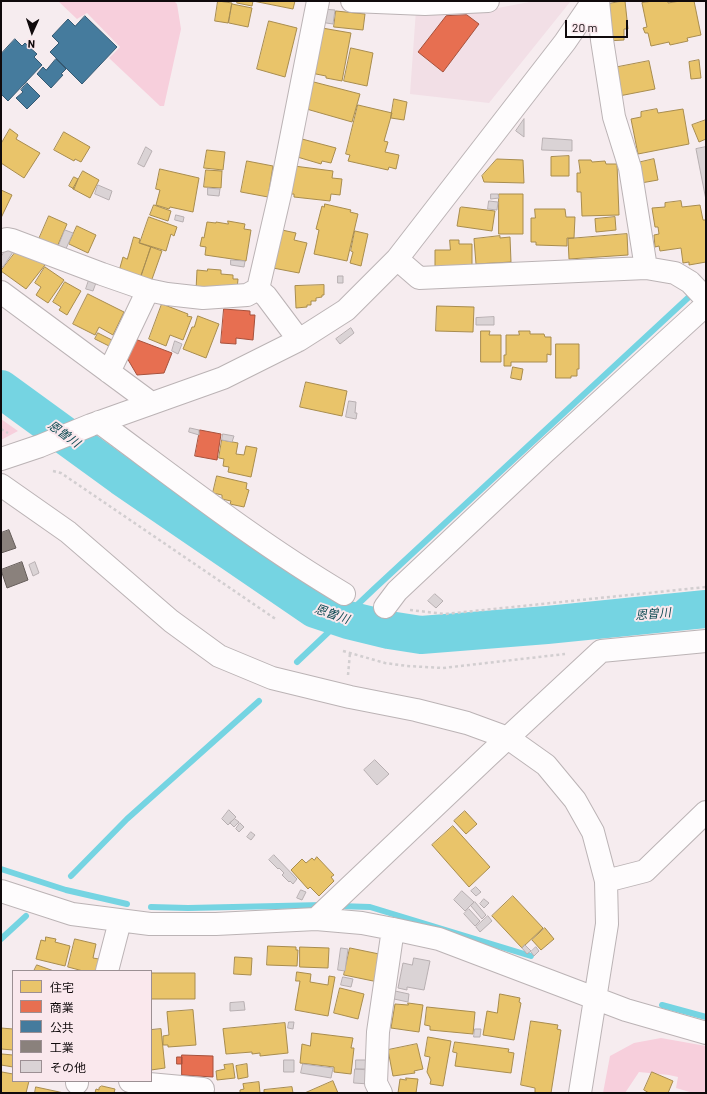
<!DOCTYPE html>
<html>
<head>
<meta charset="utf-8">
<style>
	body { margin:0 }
	#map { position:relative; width:707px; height:1094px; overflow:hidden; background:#f6ecef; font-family:Barlow,"Noto Sans JP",sans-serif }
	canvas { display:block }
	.frame { position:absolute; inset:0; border:2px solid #100a0c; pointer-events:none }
	.legend { position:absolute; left:12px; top:970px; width:140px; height:112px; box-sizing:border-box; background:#fae8ed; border:1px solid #9c8f93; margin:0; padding:5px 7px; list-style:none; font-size:12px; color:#100a0c }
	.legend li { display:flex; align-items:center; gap:8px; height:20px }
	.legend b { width:20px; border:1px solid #9c8f93 }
	.north { position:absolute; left:12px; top:12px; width:40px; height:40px; -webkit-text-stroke:3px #fae8ed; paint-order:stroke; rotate:183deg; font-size:11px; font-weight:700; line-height:16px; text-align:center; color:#100a0c }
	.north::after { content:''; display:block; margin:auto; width:14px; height:18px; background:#100a0c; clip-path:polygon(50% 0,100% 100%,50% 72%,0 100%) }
	.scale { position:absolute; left:565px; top:20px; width:63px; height:18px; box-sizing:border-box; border:2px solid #100a0c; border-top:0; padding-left:5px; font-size:12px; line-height:14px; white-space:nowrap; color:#100a0c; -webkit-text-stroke:3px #fae8ed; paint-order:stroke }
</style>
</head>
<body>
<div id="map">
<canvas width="707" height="1094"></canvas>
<div class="frame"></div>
<ul class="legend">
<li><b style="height:11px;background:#e9c46a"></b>住宅</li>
<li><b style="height:11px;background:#e76f51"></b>商業</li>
<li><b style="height:11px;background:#457b9d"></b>公共</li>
<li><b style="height:11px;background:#8a817c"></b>工業</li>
<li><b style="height:11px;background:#dad3d5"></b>その他</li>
</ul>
<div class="north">N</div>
<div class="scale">20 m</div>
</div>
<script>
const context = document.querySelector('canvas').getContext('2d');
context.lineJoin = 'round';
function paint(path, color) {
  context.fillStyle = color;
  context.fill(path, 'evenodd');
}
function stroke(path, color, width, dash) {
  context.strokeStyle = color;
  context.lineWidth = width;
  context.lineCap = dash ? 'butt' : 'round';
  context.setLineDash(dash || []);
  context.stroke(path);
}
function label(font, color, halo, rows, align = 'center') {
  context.font = font + ' Barlow,"Noto Sans JP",sans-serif';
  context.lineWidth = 4;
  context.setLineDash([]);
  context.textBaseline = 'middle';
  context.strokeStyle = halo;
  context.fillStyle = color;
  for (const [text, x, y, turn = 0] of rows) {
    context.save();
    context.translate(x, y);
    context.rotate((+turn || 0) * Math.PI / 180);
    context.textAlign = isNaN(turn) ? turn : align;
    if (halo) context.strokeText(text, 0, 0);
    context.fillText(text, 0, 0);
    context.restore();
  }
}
paint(new Path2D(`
	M535 1H569L570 2 489 103 410 94 416 10 476 12Z`), '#f2dfe6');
paint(new Path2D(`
	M58 1H174L177 4 181 29 164 106H160L109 58 120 47 87 13 77 19Z
	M1 419 18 431 1 440Z
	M661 1038 706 1046V1093H693L676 1088 678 1077 669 1075 639 1072 625 1093H603L610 1056 634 1043Z`), '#f7cfdc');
const homes = new Path2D(`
	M218 1 232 3 228 23 215 21Z
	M238 1H295L293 9 253 1 252 6 237 3Z
	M625 1 628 29H624V40L607 41 608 4Z
	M653 1H668V3L680 1H694L701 35 687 38 688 41 670 45 669 42 651 46 648 33H645L643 28 647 27 642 3Z
	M232 4 252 8 248 27 229 23Z
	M336 11 365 14 363 30 334 27Z
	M269 21 297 28 285 77 257 69Z
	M322 28 351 33 342 81 326 78V76L311 73Z
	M351 48 373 53 367 86 344 81Z
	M699 60 701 78 691 79 689 62Z
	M649 61 655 89 619 96 613 68Z
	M310 81 360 94 352 122 303 108Z
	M394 99 407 102 404 120 391 118Z
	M358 105 392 113 384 141 388 142 385 152 399 155 396 169 389 167 388 170 348 161 350 155 346 154Z
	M657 109 658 113 683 109 689 144 638 154 631 119 641 117V112Z
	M706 120V139L699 142 692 125Z
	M10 129 18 135 16 139 40 153 24 178 1 163V144Z
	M64 132 90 147 81 162 75 159 74 161 54 150Z
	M302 139 336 148 331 163 322 161 321 164 294 156Z
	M207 150 225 152 223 170 204 168Z
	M569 156V176H551V157Z
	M497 159 523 160 524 183 484 182 482 176Z
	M654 159 658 180 641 183 637 163Z
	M579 160H591L592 162 605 161 606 164H617L619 215 582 216 581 192H577V173H580Z
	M247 161 273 166 268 197 241 192Z
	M294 166 333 171 332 178 342 179 340 195 331 194 330 201 294 197V194H290Z
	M160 169 199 178 193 212 170 207 169 209 156 205 160 190 156 189Z
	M206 170 222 171 221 188 204 187Z
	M83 171 99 180 90 198 73 189Z
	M74 177 78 179 74 189 69 186Z
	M1 190 12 195 1 218Z
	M499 194H523V234H499Z
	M681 201 682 207 700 205 703 220H706V262L689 265V262L683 263 681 248 660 251 659 246 655 247 654 235 659 234 658 227H655L652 208 665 207V203Z
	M325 204 351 210 350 212 358 214 347 261 314 254 319 230 316 229 322 206 324 207Z
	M154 205 171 211 168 221 150 215Z
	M462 207 495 211 492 231 457 226 460 208Z
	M535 209H565L566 217H575L574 238H567V246L536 245V242H531V218H535Z
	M49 216 67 224 57 247 39 239Z
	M149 217 177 227 174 236 171 234 166 251 140 243Z
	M615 217 616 230 596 232 595 219Z
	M228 221 245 224 244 229 251 230 246 261 205 255 206 247 200 246 202 237 204 238 207 222 216 223V222L228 224Z
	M77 226 96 235 88 253 69 244Z
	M282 230 296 233 294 240 307 243 299 273 273 268Z
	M355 231 368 234 361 266 350 263 353 252 351 251Z
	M627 234 628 255 569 259 568 239Z
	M500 236V238L510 237 511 262 476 264 474 239Z
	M134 237 140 239 139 243 151 247 140 278 119 271 123 257 127 259Z
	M450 240H459V244H472V268H435V250H450Z
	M151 247 162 251 151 282 141 278Z
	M18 249 31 254 45 265 26 289 1 271Z
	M45 267 64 280 48 303 36 295 41 287 35 283Z
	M208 269 221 270V274L233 275V279H238L237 290H196L197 270 207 271Z
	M65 282 81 291 67 315 59 310 61 307 53 302Z
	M324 285V295H322V297L316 298V301H311V305H307V307L296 308 295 286Z
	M88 294 124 312 113 335 99 327 95 335 73 324Z
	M162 304 188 314 187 316 192 317 183 340 170 335 166 346 149 339Z
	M437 306 474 307 473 332 436 331Z
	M198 316 219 324 206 358 183 349 192 327H194Z
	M481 331H490L489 335H501V362H481Z
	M519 331H530V334H544L545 337H551V355L547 354V362H511V366H504V355H506V335H519Z
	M98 333 114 341 111 347 95 339Z
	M556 344H579V369H577V376H571V378H556Z
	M513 367 523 369 521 380 511 378Z
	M306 382 347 391 342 416 300 407Z
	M222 440 238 443 236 454 244 455 246 446 257 448 251 477 228 472 229 467 223 466 224 459 219 458Z
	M217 476 247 483 246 489 249 490 244 507 230 504 231 501 222 499V495L213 493Z
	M465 811 477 824 466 834 454 821Z
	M453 826 490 867 469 887 432 845Z
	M317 857 334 875 331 877 334 881 319 896 310 887 308 889 291 870 302 859 306 863 312 858 314 860Z
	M513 896 543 928 522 948 492 916Z
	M545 928 554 939 541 950 532 940Z
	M46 937 56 939 55 942 70 946 65 966 36 959 41 940 45 941Z
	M75 939 96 944 93 958 99 959 96 971H83L68 967Z
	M268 946 296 947V950H298L297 966 267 965Z
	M300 947 329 948 328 968 300 967Z
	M350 948 384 955 378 982 344 975Z
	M235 957 252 958 251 975 234 974Z
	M37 965 54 971H34Z
	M297 972 311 974 310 982 328 985 329 976 335 977 328 1016 295 1010 300 981H296Z
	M151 973H195V999H151Z
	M340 988 364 994 358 1019 334 1013Z
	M500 994 520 998 519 1002 521 1003 514 1040 483 1035 487 1011 497 1013Z
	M408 1003 423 1005 419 1032 391 1028 395 1004 408 1005Z
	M427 1007 475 1012 473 1034 430 1030V1026L425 1025Z
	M193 1010 196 1045 168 1047V1045H163V1036L169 1035 167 1012Z
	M531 1021 558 1025 557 1029 561 1030 551 1093H535V1088L521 1085Z
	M285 1023 288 1053 260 1056V1053L252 1054V1052L226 1054 223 1029Z
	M1 1028 13 1029V1050L1 1049Z
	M161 1029 165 1068 151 1070V1030Z
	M312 1033 353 1038 351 1048H354L351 1074 334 1072V1067L300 1063 302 1044 310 1046Z
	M428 1037 451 1041 443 1086 430 1084 431 1080 427 1072 430 1057 425 1056Z
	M455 1042 509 1049 508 1052 514 1053 511 1073 455 1066 457 1053 453 1052Z
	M417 1044 423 1069 414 1071 415 1073 393 1076 388 1050Z
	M2 1054 13 1055V1067L1 1065Z
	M233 1064 235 1078 217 1080 216 1071 225 1069 224 1065Z
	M247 1064 248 1077 238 1079 236 1066Z
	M2 1072 13 1074V1081H29L26 1093H1Z
	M652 1072 673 1081 668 1093H649L644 1090Z
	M406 1078 418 1079 416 1093H398L400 1079 406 1080Z
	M333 1081 338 1093H305Z
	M259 1082 260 1093H240V1090L244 1089 243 1084Z
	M102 1086 115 1089 114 1093H95L96 1089 99 1090V1088Z
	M36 1087 64 1093H35Z
	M292 1087 293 1093H264V1090Z`);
paint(homes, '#e9c46a');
stroke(homes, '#a88c4e', 1);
const shops = new Path2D(`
	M467 15 479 24 443 72 418 52 446 16Z
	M224 309 250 311V315H255L253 340 236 338V344L221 343Z
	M135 339 172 353 164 373 137 375 127 358Z
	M200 430 221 434 217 460 195 456Z
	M182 1055 213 1056V1077L182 1075Z
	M177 1057H182V1064H177Z`);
paint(shops, '#e76f51');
stroke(shops, '#a6513c', 1);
const public = new Path2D(`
	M85 16 117 47 82 84 50 52 59 43 52 36 68 19 75 26Z
	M15 39 22 46 25 43 37 54 34 57 42 65 8 101 1 94V54Z
	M56 59 66 69 61 74 63 75 51 88 37 74 43 67 46 70Z
	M27 83 40 96 27 109 16 98 23 92 21 90Z`);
paint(public, '#457b9d');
stroke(public, '#355972', 1);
const industry = new Path2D(`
	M9 530 16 548 1 553V533Z
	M22 562 28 580 7 588 1 570Z`);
paint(industry, '#8a817c');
stroke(industry, '#655d5a', 1);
stroke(new Path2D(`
	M385 628 390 617
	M297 662 374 589 690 296
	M1 869 66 890 127 904
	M71 876 127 819 259 701
	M338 906 370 907 531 956
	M151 907 188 908 323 905
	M1 939 26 916
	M662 1005 706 1017`), '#75d4e2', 6);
stroke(new Path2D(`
	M1 389 122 477 315 609 348 620 389 630 421 635 547 625 706 609`), '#75d4e2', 38);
const building = new Path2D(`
	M322 9 335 10 333 24 320 22Z
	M524 119V137L516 131Z
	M543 138 572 140V151L542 150Z
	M146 147 152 151 144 167 138 164Z
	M706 147V200L696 149Z
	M98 185 112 191 109 200 95 194Z
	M208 188 220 189 219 196 208 195Z
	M491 194H498L499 198 491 199Z
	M489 201 498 202 497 210 488 209Z
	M176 215 184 217 183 222 175 220Z
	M65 230 73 233 65 251 58 248Z
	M7 248 13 252 3 267 1 266V257Z
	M231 260 245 261 244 267 231 265Z
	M338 276H343V283H338Z
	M90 277 97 280 93 291 86 289Z
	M494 317V325H476V318Z
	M351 328 354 333 340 344 336 339Z
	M175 341 182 344 178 354 172 351Z
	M349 401 356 402 355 413H357L356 419 346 417Z
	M190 428 199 430V435L189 432Z
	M223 434 234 436 232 442 222 440Z
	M35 562 39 573 33 576 29 565Z
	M435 594 443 601 436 608 428 601Z
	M375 760 389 774 377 785 364 770Z
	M229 810 236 817 228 825 222 819Z
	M235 819 239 822 234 827 230 823Z
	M240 823 244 827 239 832 236 829Z
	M251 832 255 835 251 840 247 837Z
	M274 855 297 879 293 884 290 881 289 882 282 875 284 873 279 868 278 869 269 860Z
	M476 887 481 892 476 896 471 891Z
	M301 890 306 892 302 900 297 898Z
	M462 891 474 902 465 911 454 900Z
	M484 899 489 903 484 908 480 904Z
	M475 902 486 915 482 919 471 906Z
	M469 909 480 921 475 926 464 914Z
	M488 916 492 921 480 932 476 927Z
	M525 945 531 951 527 954 522 948Z
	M536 947 539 951 534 956 531 952Z
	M341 948 348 949 345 971 338 970Z
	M414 958 430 961 424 990 407 987V990L398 988 403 963 412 965Z
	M343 977 353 979 351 987 341 985Z
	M395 991 409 994 408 1002 394 999Z
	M244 1002 245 1010 230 1011V1003Z
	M289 1022H294L293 1029 288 1028Z
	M475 1029H481L480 1037H474Z
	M284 1060H294V1072H284Z
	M356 1060H370V1069H356Z
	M303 1064 333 1068 331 1078 301 1073Z
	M355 1069 370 1070 369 1084 354 1083Z`);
paint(building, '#dad3d5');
stroke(building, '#b7afb1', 1);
const minor = new Path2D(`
	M352 1 425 4 488 1
	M598 1 602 40 614 117 630 168 646 268
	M1 241 7 239 12 240 102 274 148 290 167 294 203 298 247 295 258 289
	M397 259 419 278 646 268 675 273 690 282 706 299
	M1 292 151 403
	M299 340 266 296 258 289 280 194 318 1
	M109 372 148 290
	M99 422C179 481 258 543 344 594
	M1 459 40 446 91 425 223 378 299 340 346 310 397 259 565 42 593 1
	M1 485 68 532 171 621 219 656 272 678 350 697 416 710 467 723 508 738 546 765 575 800 593 832 606 881 607 924 580 1093
	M385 607 397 591 546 451 706 305
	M606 881 645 871 706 812
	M1 891 72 914 150 924H216L316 919 362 923 393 929 439 939 626 1010 706 1033
	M316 919 488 756 601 651 706 641
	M107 971 120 921
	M130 1081 138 1083 203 1089
	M77 1083V1081
	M381 1093 376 1083 378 1032 393 929`);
stroke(minor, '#bbb3b5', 24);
stroke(new Path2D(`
	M1 429 8 433
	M53 471 61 473 277 620
	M410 610 445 614 706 587
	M343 651 385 663 407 666 443 668 565 654
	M348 675 350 653`), '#d2ced0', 2.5, [3, 3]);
stroke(minor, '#fefcfd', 22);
label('italic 12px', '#0f4b53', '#fae8ed', [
	["恩曽川",64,434,36],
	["恩曽川",332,614,19],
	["恩曽川",653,614,-5]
]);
</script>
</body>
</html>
